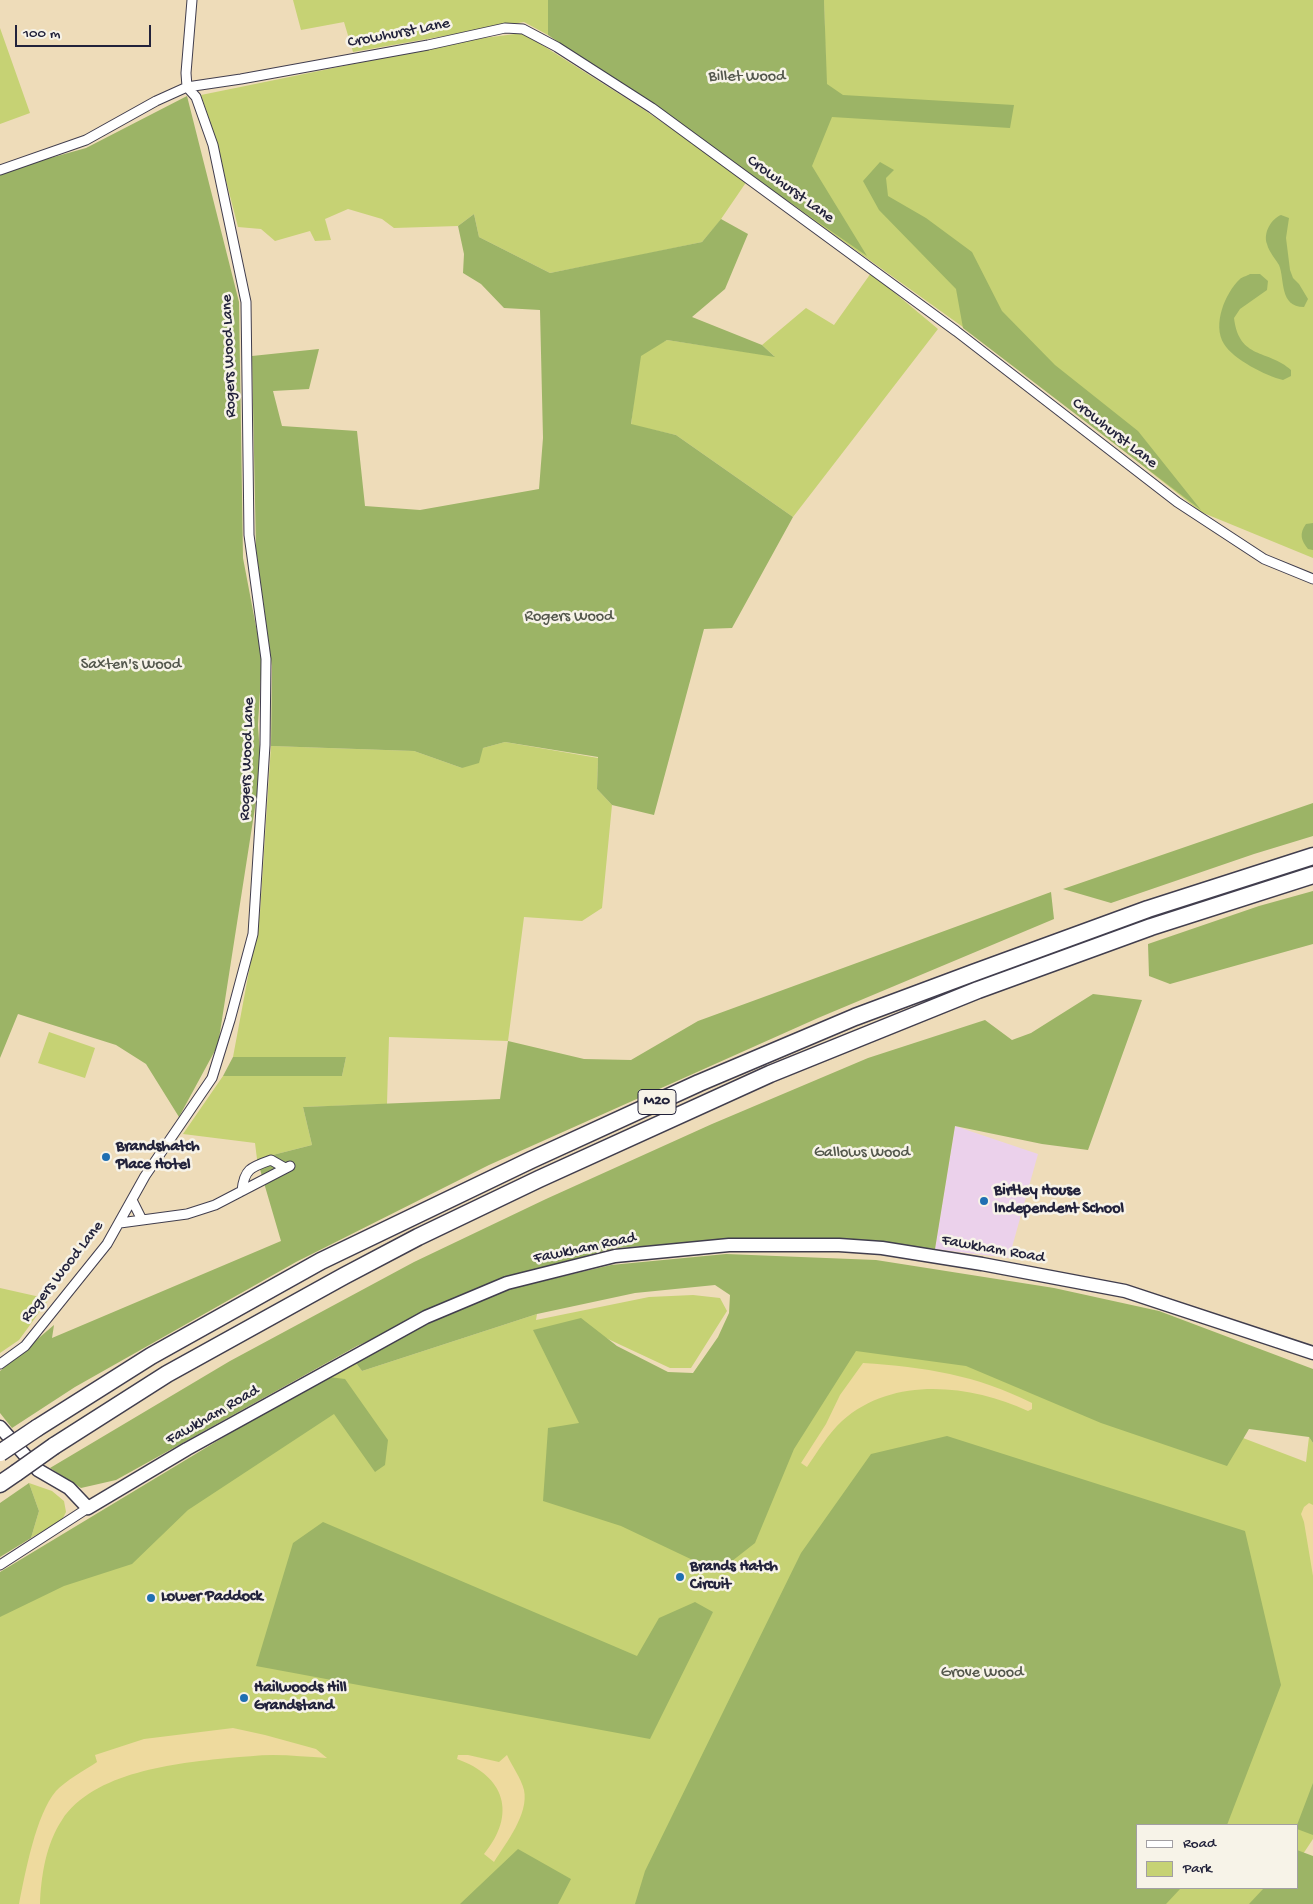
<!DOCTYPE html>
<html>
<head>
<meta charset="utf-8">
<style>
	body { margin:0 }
	#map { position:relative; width:1313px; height:1904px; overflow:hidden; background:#eedcb9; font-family:"Gochi Hand",sans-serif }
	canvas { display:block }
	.legend { position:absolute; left:1136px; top:1824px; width:162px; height:65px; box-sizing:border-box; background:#f7f3e8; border:1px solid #a29fa3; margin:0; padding:6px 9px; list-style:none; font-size:15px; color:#22223b }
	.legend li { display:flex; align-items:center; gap:10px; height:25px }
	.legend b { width:25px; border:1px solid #a29fa3 }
	.scale { position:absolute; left:15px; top:25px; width:136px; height:22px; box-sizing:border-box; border:2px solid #22223b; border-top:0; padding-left:6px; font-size:15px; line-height:18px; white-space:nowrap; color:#22223b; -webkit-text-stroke:4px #f7f3e8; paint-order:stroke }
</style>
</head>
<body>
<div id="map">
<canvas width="1313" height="1904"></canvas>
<ul class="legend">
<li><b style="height:6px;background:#fff"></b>Road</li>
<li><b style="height:14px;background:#c6d274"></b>Park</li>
</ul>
<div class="scale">100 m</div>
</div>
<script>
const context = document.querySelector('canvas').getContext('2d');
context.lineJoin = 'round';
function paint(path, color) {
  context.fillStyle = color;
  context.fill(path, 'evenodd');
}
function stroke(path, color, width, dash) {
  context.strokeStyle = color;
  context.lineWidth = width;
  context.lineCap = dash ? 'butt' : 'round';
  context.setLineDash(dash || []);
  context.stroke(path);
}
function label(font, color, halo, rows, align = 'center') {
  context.font = font + ' "Gochi Hand",sans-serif';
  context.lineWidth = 5;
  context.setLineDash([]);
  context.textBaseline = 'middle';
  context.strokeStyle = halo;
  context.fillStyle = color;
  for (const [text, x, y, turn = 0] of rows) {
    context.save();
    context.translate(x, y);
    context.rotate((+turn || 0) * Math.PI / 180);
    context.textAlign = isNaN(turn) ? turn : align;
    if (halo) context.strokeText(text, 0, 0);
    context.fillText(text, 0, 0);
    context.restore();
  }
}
paint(new Path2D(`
	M955 1126 1038 1154 1009 1258 935 1249Z`), '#ebd1eb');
paint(new Path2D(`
	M293 0H548V35L524 22 353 52 344 22 301 30Z
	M824 0H1313V558L1201 512 1016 365 801 211 826 84Z
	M0 28 30 113 0 124Z
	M523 33 643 109 747 181 719 222 702 242 627 258 550 273 479 237 474 214 458 226 394 228 382 219 348 209 325 219 331 240 315 241 310 231 275 241 261 229 238 227 214 134 201 95 476 39Z
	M871 273 938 329 793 517 676 435 631 425 639 354 667 340 774 356 762 345 806 308 834 325Z
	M505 742 598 758 597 789 612 805 602 908 582 921 524 917 508 1041 389 1037 387 1104 303 1107 312 1145 257 1159 255 1143 183 1134 223 1076H342L346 1057H233L260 912 271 746 414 751 462 768 483 748Z
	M49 1032 95 1048 85 1078 38 1063Z
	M0 1288 49 1299 19 1340 0 1353Z
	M693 1295 720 1298 727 1311 691 1368H670L578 1325 584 1430 828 1347 1041 1361 1306 1462 1309 1437 1313 1443V1839L1297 1863V1825H1137V1888H1280L1268 1904H0V1601L329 1377 356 1363 362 1371 537 1314 536 1320 649 1297Z
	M29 1483 52 1491 64 1501 66 1512 62 1520 31 1538 39 1511Z`), '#c6d274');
paint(new Path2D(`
	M548 0H824L827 84 843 95 1014 105 1010 128 832 117 812 166 867 256 548 35Z
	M187 96 239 302 243 558 262 658 258 725 261 769 218 1045 179 1117 146 1064 116 1045 18 1014 0 1058V172L86 148Z
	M880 162 894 170 886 178 888 196 926 218 972 252 1002 311 1055 365 1138 431 1201 510 963 328 956 289 879 210 863 181Z
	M474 214 479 237 550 273 702 242 721 219 748 234 725 289 692 317 762 345 775 357 667 340 641 356 631 424 676 435 793 517 732 628 704 629 654 815 612 805 597 789 598 757 505 742 483 748 479 763 462 768 414 751 271 746 272 666 256 549 252 356 319 349 309 389 273 391 282 426 357 431 365 506 420 510 539 489 543 438 540 310 504 308 481 284 463 273 464 254 458 226Z
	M1281 215 1289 218 1286 238 1290 270 1293 278 1299 284 1308 299 1304 307C1279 307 1285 279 1279 265 1275 258 1269 252 1267 244 1263 233 1271 219 1281 215Z
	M1250 274H1260L1268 281 1267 290 1240 309 1234 318C1239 360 1268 349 1291 370V376L1283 380C1266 376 1233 359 1224 344 1212 325 1225 293 1240 279 1242 277 1247 276 1250 274Z
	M1313 523V550L1308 549C1301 540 1299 534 1306 524Z
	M1313 803V836L1254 854 1111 903 1063 889Z
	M1313 891V944L1170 984 1149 976 1148 944 1259 906Z
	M1051 892 1054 919 818 1018 489 1165 296 1262 75 1387 12 1428 0 1413V1371L54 1325 52 1338 281 1241 257 1159 312 1145 303 1107 500 1099 508 1041 584 1059 631 1060 698 1021Z
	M1093 994 1142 1000 1088 1150 1042 1144 955 1126 935 1249 838 1238 731 1240 615 1248 511 1276 357 1346 116 1480 81 1488 50 1468 230 1361 414 1262 546 1199 712 1124 868 1058 985 1020 1012 1040 1031 1033Z
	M233 1057H346L342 1076H223Z
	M726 1254 876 1260 1054 1288 1159 1311 1313 1369V1443L1309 1437 1249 1429 1227 1466 1101 1423 966 1366 856 1351 794 1449 755 1543 718 1572 621 1526 543 1501 548 1428 579 1423 533 1330 581 1318 617 1346 668 1372 693 1373 718 1337 729 1313 730 1295 715 1285 635 1293 537 1314 362 1371 356 1363 417 1329 501 1291 611 1265Z
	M329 1377 345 1379 388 1440 385 1465 375 1472 334 1414 188 1510 132 1564 64 1586 0 1617V1572L295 1394Z
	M947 1436 1245 1531 1281 1685 1227 1825H1137V1888H1181L1166 1904H635L645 1871 801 1553 871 1454Z
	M29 1483 39 1511 31 1538 0 1557V1503Z
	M323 1522 637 1656 659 1618 695 1602 713 1612 650 1739 256 1666 293 1543Z
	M1313 1783V1835L1297 1829V1825Z
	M518 1849 571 1879 558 1904H460Z
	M1297 1850 1313 1856V1904H1249L1264 1888H1297Z`), '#9cb466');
paint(new Path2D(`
	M863 1363C925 1367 976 1375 1032 1403V1409L1028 1411C970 1384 892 1376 842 1421 828 1434 818 1451 807 1467L801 1463 826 1424 840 1395Z
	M1309 1503 1313 1505V1576L1304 1522 1301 1514 1304 1507Z
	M233 1728 265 1735 316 1749 327 1758C309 1757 291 1755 273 1755 258 1755 243 1757 228 1758 176 1763 93 1772 62 1820 46 1844 41 1876 40 1904H19C25 1874 36 1814 56 1791 65 1781 85 1770 97 1762L95 1755 144 1739Z
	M458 1755H468L499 1762 507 1755C512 1766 521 1778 524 1790 529 1814 506 1843 494 1862L484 1854C517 1814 505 1776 457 1759Z`), '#eeda9e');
const street = new Path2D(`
	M187 87 186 73 192 0
	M0 170 86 140 156 101 187 87 241 79 428 45 505 28 523 29 557 47 652 108 956 331 1177 502 1264 559 1313 579
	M242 1191C244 1169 251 1167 271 1160L285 1168
	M132 1200 142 1220
	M120 1223 187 1214 215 1205 290 1166
	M0 1364 25 1346 107 1244 145 1176 212 1078 230 1020 253 934 265 745 266 659 249 535 246 302 213 145 196 97 187 87
	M0 1565 88 1508`);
const secondary = new Path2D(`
	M0 1427 38 1470 69 1488 88 1508 187 1449 426 1317 507 1283 615 1256 729 1245H839L882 1248 982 1264 1125 1291 1313 1353`);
const highway = new Path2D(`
	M37 1428 151 1356 321 1261 531 1160 699 1083 855 1017 973 973 1148 909 1313 856
	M54 1446 167 1374 344 1276 418 1237 539 1179 770 1074 978 990 1151 927 1313 875
	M0 1484 16 1473`);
stroke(street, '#413e4e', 11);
stroke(secondary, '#413e4e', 15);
stroke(highway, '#413e4e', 19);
stroke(street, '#fff', 9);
stroke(secondary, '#fff', 12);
stroke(highway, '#fff', 16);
const highwayBridge = new Path2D(`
	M0 1453 37 1428
	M16 1473 54 1446`);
stroke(highwayBridge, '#413e4e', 19, []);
stroke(highwayBridge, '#fff', 16);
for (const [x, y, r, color] of [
	[106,1157,5,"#1f6fb2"],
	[984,1201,5,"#1f6fb2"],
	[680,1577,5,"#1f6fb2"],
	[151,1598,5,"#1f6fb2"],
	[244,1698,5,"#1f6fb2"]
]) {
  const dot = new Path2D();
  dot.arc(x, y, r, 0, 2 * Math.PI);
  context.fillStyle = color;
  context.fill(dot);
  stroke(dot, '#f7f3e8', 2);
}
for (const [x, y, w] of [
	[657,1102,38]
]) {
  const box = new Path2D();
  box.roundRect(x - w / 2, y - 12.5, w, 25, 4);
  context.fillStyle = '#f7f3e8';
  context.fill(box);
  stroke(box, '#22223b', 1);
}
label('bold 15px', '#22223b', null, [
	["M20",657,1102]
]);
label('16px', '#22223b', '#f7f3e8', [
	["Crowhurst Lane",399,34,-11],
	["Crowhurst Lane",790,190,36],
	["Rogers Wood Lane",230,356,-92],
	["Crowhurst Lane",1114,434,38],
	["Rogers Wood Lane",248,759,-88],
	["Fawkham Road",585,1249,-12],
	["Fawkham Road",993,1250,10],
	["Rogers Wood Lane",63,1272,-52],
	["Fawkham Road",213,1416,-30]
]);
label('16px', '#53574c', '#f7f3e8', [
	["Billet Wood",747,78],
	["Rogers Wood",569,618],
	["Saxten's Wood",131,666],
	["Gallows Wood",862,1154],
	["Grove Wood",982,1674]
]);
label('bold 16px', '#22223b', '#f7f3e8', [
	["Brandshatch",116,1148],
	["Place Hotel",116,1166],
	["Birtley House",994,1192],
	["Independent School",994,1210],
	["Brands Hatch",690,1568],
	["Circuit",690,1586],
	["Lower Paddock",161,1598],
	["Hailwoods Hill",254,1689],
	["Grandstand",254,1707]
], 'left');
</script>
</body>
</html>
